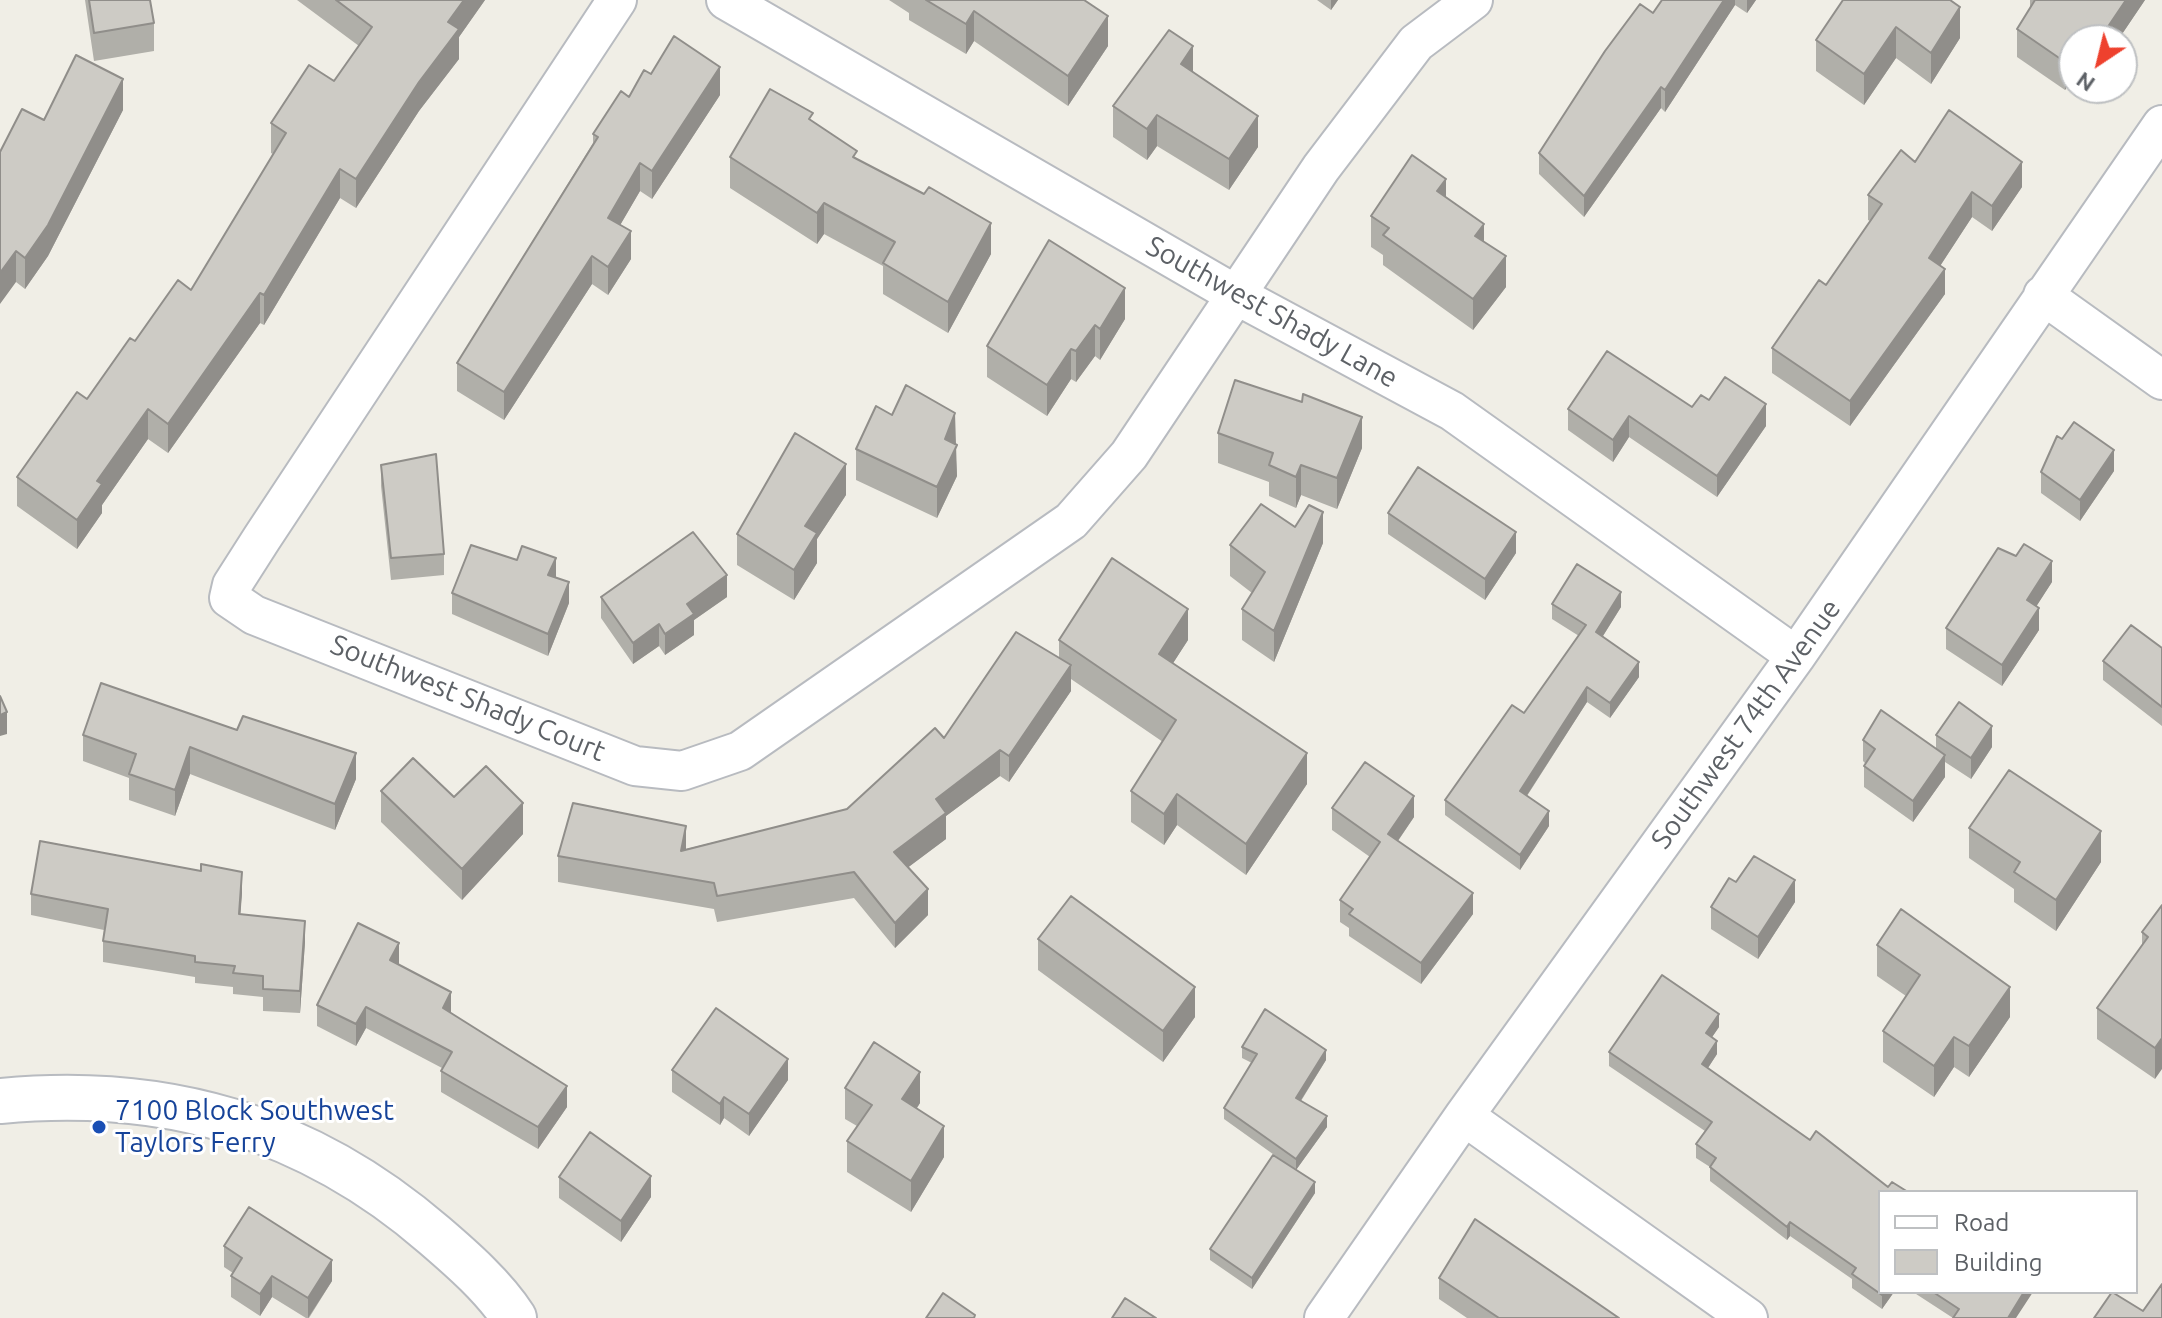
<!DOCTYPE html>
<html>
<head>
<meta charset="utf-8">
<style>
	body { margin:0 }
	#map { position:relative; width:2162px; height:1318px; overflow:hidden; background:#f0eee6; font-family:Ubuntu,sans-serif }
	canvas { display:block }
	.legend { position:absolute; left:1878px; top:1190px; width:260px; height:104px; box-sizing:border-box; background:#fff; border:2px solid #bec0c2; margin:0; padding:10px 14px; list-style:none; font-size:24px; color:#5d6166 }
	.legend li { display:flex; align-items:center; gap:16px; height:40px }
	.legend b { width:40px; border:2px solid #bec0c2 }
	.north { position:absolute; left:2058px; top:24px; width:80px; height:80px; box-sizing:border-box; background:#fff; border:2px solid #bec0c2; border-radius:50%; rotate:215deg; font-size:22px; font-weight:700; line-height:32px; text-align:center; color:#5d6166 }
	.north::after { content:''; display:block; margin:auto; width:28px; height:36px; background:#ee412e; clip-path:polygon(50% 0,100% 100%,50% 72%,0 100%) }
</style>
</head>
<body>
<div id="map">
<canvas width="2162" height="1318"></canvas>
<ul class="legend">
<li><b style="height:10px;background:#fff"></b>Road</li>
<li><b style="height:22px;background:#cdcbc5"></b>Building</li>
</ul>
<div class="north">N</div>
</div>
<script>
const context = document.querySelector('canvas').getContext('2d');
context.lineJoin = 'round';
function stroke(path, color, width, dash) {
  context.strokeStyle = color;
  context.lineWidth = width;
  context.lineCap = dash ? 'butt' : 'round';
  context.setLineDash(dash || []);
  context.stroke(path);
}
function paint(path, color) {
  context.fillStyle = color;
  context.fill(path, 'evenodd');
}
function label(font, color, halo, rows, align = 'center') {
  context.font = font + ' Ubuntu,sans-serif';
  context.lineWidth = 6;
  context.setLineDash([]);
  context.textBaseline = 'middle';
  context.strokeStyle = halo;
  context.fillStyle = color;
  for (const [text, x, y, turn = 0] of rows) {
    context.save();
    context.translate(x, y);
    context.rotate((+turn || 0) * Math.PI / 180);
    context.textAlign = isNaN(turn) ? turn : align;
    if (halo) context.strokeText(text, 0, 0);
    context.fillText(text, 0, 0);
    context.restore();
  }
}
const minor = new Path2D(`
	M617 0 262 538 232 585 229 598 254 615 635 766 682 771 740 751 1071 521 1129 455 1321 168 1416 43 1473 0
	M726 0 1238 296 1452 411 1796 656
	M2043 295 2162 380
	M1464 1116 1748 1318
	M1324 1318 1464 1116 1796 656 2162 125`);
const tertiary = new Path2D(`
	M0 1101C165 1085 308 1126 434 1235 462 1259 494 1287 514 1318`);
stroke(minor, '#b8bbc0', 42);
stroke(tertiary, '#b8bbc0', 48);
stroke(minor, '#fff', 38);
stroke(tertiary, '#fff', 44);
paint(new Path2D(`
	M85 0H150L154 23V51L94 61Z
	M297 0H485L459 37V59L419 111 356 208 340 198 264 325 260 323 168 453 148 439 102 505V513L77 549 17 506V477L87 399 135 341 191 290 273 154 271 153V123L334 81 359 46Z
	M889 0H1084L1108 46 1068 106 974 41 966 54 909 20V13Z
	M1317 0H1338L1331 10Z
	M1662 0H1756L1747 13 1735 5 1665 112 1661 108 1584 217 1539 174V153L1653 13Z
	M1843 0 1960 38 1931 84 1896 58 1864 105 1816 71V40Z
	M2030 0H2145L2118 40H2074V76L2065 90 2017 57V29L2030 10Z
	M1193 72 1258 147 1229 190 1157 146 1147 160 1113 137V106Z
	M651 74 720 95 652 199 640 191 620 225 631 259 608 295 592 284 504 420 457 391V363L593 143V134Z
	M123 110 48 256 25 289 16 282 3 148 44 120Z
	M813 122 857 159 991 254 948 333 883 294V266L824 234 817 244 730 188V157Z
	M1915 162 2022 187 1992 231 1972 217 1940 266 1945 294 1850 426 1772 373V348L1826 285 1870 221 1868 220V195Z
	M1446 197 1484 242 1506 287 1473 330 1383 265V255L1371 247V216Z
	M1125 319 1100 360 1095 356 1076 382 1071 379 1047 416 987 377V346Z
	M1709 400 1766 426 1717 497 1629 437 1613 462 1568 430V409L1692 407Z
	M892 415 955 444 957 476 937 518 856 480V449Z
	M1218 433 1362 448 1337 509 1301 495 1296 508 1269 496V482L1218 463Z
	M381 465 444 554V575L391 580 381 486Z
	M2114 471 2080 521 2041 493V472Z
	M846 495 817 539V563L794 600 737 565V534Z
	M1388 513 1516 553 1485 600 1388 534Z
	M1295 527 1323 543 1274 662 1242 640V609L1252 593 1230 576V545Z
	M556 577 569 603 548 656 452 614V593Z
	M2052 582 2036 606 2039 630 2002 686 1946 649V628Z
	M601 597H727L694 620V635L665 655 659 646 633 664 601 618Z
	M1552 604 1621 607 1603 636 1639 677 1610 718 1587 702 1527 796 1549 826 1520 870 1445 815V800L1524 713 1579 636 1552 619Z
	M1059 640H1188L1173 663 1307 784 1246 875 1177 825 1164 845 1131 822V791L1163 742 1071 679V691L1009 782 1000 776 946 816V839L908 867 928 915 895 948 854 898 717 922 714 909 558 882V856L686 849 847 809 944 738 1059 658Z
	M2162 648V726L2103 680V661Z
	M101 683 356 779 335 830 190 774 175 816 129 800V778L83 761V735Z
	M1936 735 1992 747 1971 779 1945 762V777L1913 822 1864 787V766L1866 764 1863 761V740L1936 749Z
	M381 791 454 797 523 834 462 900 381 822Z
	M1332 808 1414 817 1398 841 1473 914 1421 984 1349 936V928L1340 922V900L1370 857 1332 830Z
	M1969 828 2101 862 2056 931 2014 902V889L1969 858Z
	M1736 882 1795 902 1758 959 1711 929V907Z
	M242 893 240 914 305 942 300 1013 263 1011V997L233 994V987L195 983V977L103 962V941L104 930 31 915V894Z
	M2162 905 2155 1079 2097 1039V1008L2142 946V932Z
	M1038 939 1195 1017 1163 1062 1038 970Z
	M1877 945 2010 1017 1969 1077 1954 1067 1934 1097 1883 1062V1031L1906 996 1877 976Z
	M399 965 451 1013 567 1107 538 1149 441 1092V1071L442 1068 366 1028 356 1046 317 1026V1005Z
	M1719 1027 1712 1037 1717 1054 1708 1068 1880 1292H1894L1882 1309 1852 1288V1279L1790 1236 1787 1240 1710 1181V1167L1696 1158V1144L1705 1131 1609 1066V1052Z
	M1242 1047 1326 1060 1301 1101 1327 1127 1296 1170 1315 1193 1252 1289 1210 1260V1249L1291 1167 1224 1119V1108L1252 1063 1242 1058Z
	M672 1070 788 1080 749 1136 724 1118 720 1125 672 1092Z
	M845 1088 920 1103 917 1108 944 1157 911 1212 847 1172V1141L857 1126 845 1119Z
	M559 1177 651 1197 621 1242 559 1198Z
	M224 1246 332 1281 309 1318H306L272 1297 260 1316 231 1297V1276L233 1273 224 1267Z
	M1439 1278 1619 1318H1467L1439 1299Z
	M1913 1292H2033L1953 1318Z`), '#b0afa9');
paint(new Path2D(`
	M464 0H485L459 37V59L419 111 356 208V179L448 22Z
	M1331 0H1338L1331 10Z
	M1724 0H1735V5L1665 112V90Z
	M1747 0H1756L1747 13Z
	M2126 0H2145L2118 40H2099Z
	M1960 7V38L1931 84V53Z
	M974 11V41L966 54V24Z
	M1108 16V46L1068 106V76Z
	M1896 27V58L1864 105V74Z
	M1193 46V77L1181 64Z
	M2074 48V76L2065 90V62Z
	M720 67V95L652 199V171Z
	M123 79V110L48 256 25 289V258Z
	M1661 87V108L1584 217V196Z
	M1157 115V146L1147 160V129Z
	M1258 116V147L1229 190V159Z
	M2022 162V187L1992 231V206Z
	M640 163V191L608 246V218Z
	M340 169V198L264 325V295Z
	M1446 179V210L1437 191Z
	M1972 192V217L1929 283V258Z
	M824 203V234L817 244V213Z
	M991 223V254L948 333V302Z
	M1484 224V255L1475 236Z
	M631 231V259L608 295V267Z
	M16 251V282L0 304V273Z
	M592 256V284L504 420V392Z
	M1506 256V287L1473 330V299Z
	M1945 269V294L1850 426V401Z
	M1125 288V319L1100 360V329Z
	M260 293V323L168 453V424Z
	M1095 325V356L1076 382V351Z
	M1071 349V379L1047 416V385Z
	M1766 404V426L1717 497V476Z
	M148 409V439L102 505V513L77 549V520L97 481Z
	M955 413 957 476 937 518V487L945 439Z
	M1629 416V437L1613 462V440Z
	M1362 417V448L1337 509V478Z
	M2114 450V471L2080 521V500Z
	M846 464V495L817 539V563L794 600V570L805 526Z
	M1301 465V495L1296 508V477Z
	M1323 512V543L1274 662V631Z
	M1516 532V553L1485 600V579Z
	M556 558V579L548 575Z
	M2052 561V582L2027 621V600Z
	M727 575V597L694 620V635L665 655V634L687 604Z
	M569 582V603L548 656V634Z
	M1621 592V607L1596 647V632Z
	M2039 608V630L2002 686V665Z
	M1188 609V640L1159 685V654Z
	M659 624V646L633 664V643Z
	M1639 662V677L1610 718V703Z
	M1071 665V691L1009 782V756Z
	M1587 687V702L1520 806V791Z
	M7 712V734L0 736V715Z
	M1992 726V747L1971 779V758Z
	M190 747V774L175 816V790Z
	M1000 750V776L946 816V839L894 878V852L936 799Z
	M356 753V779L335 830V804Z
	M1307 753V784L1246 875V844Z
	M1945 755V777L1913 822V801Z
	M1177 794V825L1164 845V814Z
	M1414 796V817L1388 855V834Z
	M523 803V834L462 900V869Z
	M1549 811V826L1520 870V855Z
	M686 826V852L681 851Z
	M2101 831V862L2056 931V900Z
	M242 872V893L239 935V914Z
	M1795 880V902L1758 959V937Z
	M928 889V915L895 948V923Z
	M1473 893V914L1421 984V963Z
	M305 921V942L300 1013V991Z
	M399 943V964L390 982V960Z
	M1195 987V1017L1163 1062V1031Z
	M2010 987V1017L1969 1077V1046Z
	M451 992V1013L443 1008Z
	M366 1007V1028L356 1046V1024Z
	M1719 1014V1027L1706 1046V1033Z
	M1954 1037V1067L1934 1097V1066Z
	M2162 1038V1069L2155 1079V1048Z
	M1717 1041V1054L1702 1077V1064Z
	M1326 1050V1060L1296 1108V1098Z
	M788 1059V1080L749 1136V1114Z
	M920 1072V1103L902 1130V1099Z
	M567 1086V1107L538 1149V1127Z
	M724 1097V1118L720 1125V1104Z
	M1327 1116V1127L1296 1170V1159Z
	M944 1126V1157L911 1212V1181Z
	M651 1176V1197L621 1242V1221Z
	M1315 1182V1193L1252 1289V1278Z
	M1790 1222V1236L1787 1240V1227Z
	M332 1260V1281L308 1318V1298Z
	M272 1276V1297L260 1316V1294Z
	M1884 1292H1894L1882 1309V1295Z
	M2024 1292H2033L2016 1318H2008Z`), '#908e8a');
const building = new Path2D(`
	M89 0H150L154 23 94 33Z
	M336 0H464L448 22 459 29 419 82 356 179 340 169 264 295 260 293 168 424 148 409 97 481 102 484 77 520 17 477 77 392 87 399 130 338 135 341 178 280 191 290 286 133 271 123 309 65 334 81 372 27Z
	M926 0H1084L1108 16 1068 76 974 11 966 24Z
	M1662 0H1724L1665 90 1661 87 1584 196 1539 153 1605 51 1640 4 1653 13Z
	M1843 0H1950L1960 7 1931 53 1896 27 1864 74 1816 40Z
	M2035 0H2126L2099 40 2085 31 2080 40H2074V48L2065 62 2017 29Z
	M1169 30 1193 46 1181 64 1258 116 1229 159 1157 115 1147 129 1113 106Z
	M674 36 720 67 652 171 640 163 608 218 631 231 608 267 592 256 504 392 457 363 598 137 593 134 621 91 629 97 644 70 651 74Z
	M76 55 123 79 48 225 25 258 16 251 0 273V152L22 109 44 120Z
	M770 89 813 113 809 119 857 151 853 157 924 194 929 187 991 223 948 302 883 263 895 242 824 203 817 213 730 157Z
	M1949 110 2022 162 1992 206 1972 192 1929 258 1945 269 1850 401 1772 348 1819 280 1826 285 1882 204 1868 195 1901 150 1915 162Z
	M1412 155 1446 179 1437 191 1484 224 1475 236 1506 256 1473 299 1383 235 1389 228 1371 216Z
	M1049 240 1125 288 1100 329 1095 325 1076 351 1071 349 1047 385 987 346Z
	M1607 351 1692 407 1701 395 1709 400 1725 377 1766 404 1717 476 1629 416 1613 440 1568 409Z
	M1235 380 1302 402 1303 394 1362 417 1337 478 1301 465 1296 477 1269 465 1273 453 1218 433Z
	M906 385 955 413 945 439 957 445 937 487 856 449 876 406 892 415Z
	M2074 422 2114 450 2080 500 2041 472 2057 436 2062 439Z
	M795 433 846 464 805 526 817 533 794 570 737 534Z
	M436 454 444 554 391 558 381 465Z
	M1418 467 1516 532 1485 579 1388 513Z
	M1261 504 1295 527 1309 505 1323 512 1274 631 1242 609 1265 572 1230 545Z
	M693 532 727 575 687 604 694 614 665 634 659 624 633 643 601 597Z
	M2024 544 2052 561 2027 600 2039 608 2002 665 1946 628 1998 548 2016 556Z
	M471 545 517 560 522 546 556 558 548 575 569 582 548 634 452 593Z
	M1112 558 1188 609 1159 654 1307 753 1246 844 1177 794 1164 814 1131 791 1176 720 1059 640Z
	M1577 564 1621 592 1596 632 1639 662 1610 703 1587 687 1520 791 1549 811 1520 855 1445 800 1512 705 1524 713 1586 625 1552 604Z
	M2131 625 2162 648V707L2103 661Z
	M1016 632 1071 665 1009 756 1000 750 936 799 946 813 894 852 928 889 895 923 854 872 717 896 714 883 558 856 573 803 686 826 681 851 847 809 935 728 944 738Z
	M101 683 237 730 243 716 356 753 335 804 190 747 175 790 129 774 136 754 83 735Z
	M0 696 7 712 0 715Z
	M1959 702 1992 726 1971 758 1936 735Z
	M1881 710 1945 755 1913 801 1864 766 1875 749 1863 740Z
	M413 758 454 797 486 766 523 803 462 869 381 791Z
	M1365 762 1414 796 1388 834 1473 893 1421 963 1349 914 1353 909 1340 900 1380 842 1332 808Z
	M2009 770 2101 831 2056 900 2014 872 2020 862 1969 828Z
	M40 841 201 871V864L242 872 239 914 305 921 300 991 263 989V976L233 973 235 966 195 962V956L103 941 108 909 31 894Z
	M1754 856 1795 880 1758 937 1711 907 1729 878 1736 882Z
	M1071 896 1195 987 1163 1031 1038 939Z
	M2162 905V1038L2155 1048 2097 1008 2148 937 2142 932Z
	M1901 909 2010 987 1969 1046 1954 1037 1934 1066 1883 1031 1920 975 1877 945Z
	M358 923 399 943 390 960 451 992 443 1008 567 1086 538 1127 441 1071 452 1052 366 1007 356 1024 317 1005Z
	M1662 975 1719 1014 1706 1033 1717 1041 1702 1064 1810 1140 1816 1131 1888 1187 1892 1182 1908 1192H1880V1292H1884L1882 1295 1852 1274 1856 1268 1790 1222 1787 1227 1710 1167 1716 1158 1696 1144 1712 1122 1609 1052Z
	M716 1008 788 1059 749 1114 724 1097 720 1104 672 1070Z
	M1265 1009 1326 1050 1296 1098 1327 1116 1296 1159 1224 1108 1257 1054 1242 1047Z
	M874 1042 920 1072 902 1099 944 1126 911 1181 847 1141 872 1105 845 1088Z
	M590 1132 651 1176 621 1221 559 1177Z
	M1273 1155 1315 1182 1252 1278 1210 1249Z
	M249 1207 332 1260 308 1298 272 1276 260 1294 231 1276 242 1258 224 1246Z
	M1475 1219 1619 1318H1499L1439 1278Z
	M2162 1284V1318H2094L2112 1292 2143 1311Z
	M1933 1292H2024L2008 1318H1953L1959 1309Z
	M943 1293 975 1315 974 1318H926Z
	M1125 1298 1156 1318H1112Z`);
paint(building, '#cdcbc5');
stroke(building, '#908e8a', 2);
for (const [x, y, r, color] of [
	[99,1127,8,"#1a4fb4"]
]) {
  const dot = new Path2D();
  dot.arc(x, y, r, 0, 2 * Math.PI);
  context.fillStyle = color;
  context.fill(dot);
  stroke(dot, '#fff', 3);
}
label('28px', '#5d6166', '#fff', [
	["Southwest Shady Lane",1272,312,29],
	["Southwest Shady Court",468,698,22],
	["Southwest 74th Avenue",1746,724,-54]
]);
label('28px', '#164399', '#fff', [
	["7100 Block Southwest",115,1111],
	["Taylors Ferry",115,1143]
], 'left');
</script>
</body>
</html>
